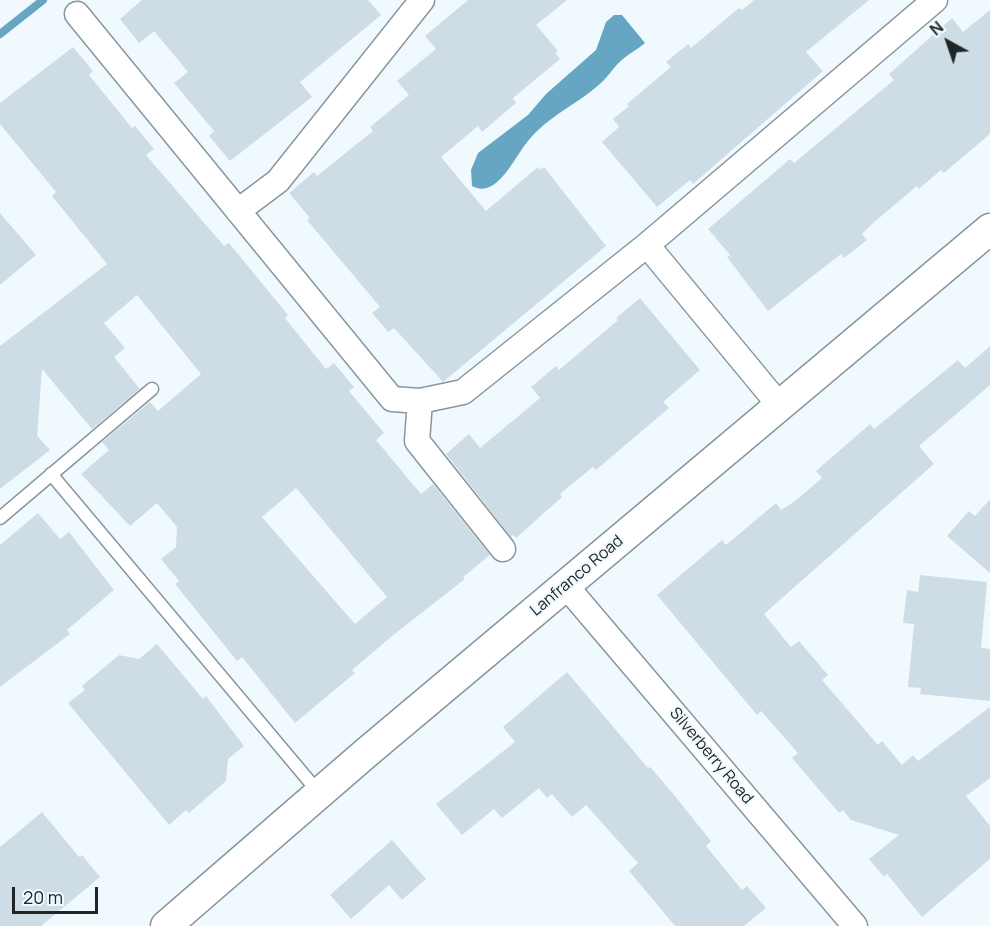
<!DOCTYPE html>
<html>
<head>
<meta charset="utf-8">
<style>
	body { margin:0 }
	#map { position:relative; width:990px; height:926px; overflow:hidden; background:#f0fafe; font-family:Manrope,sans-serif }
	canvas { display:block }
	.north { position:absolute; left:918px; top:12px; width:60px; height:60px; -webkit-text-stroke:4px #f0fafe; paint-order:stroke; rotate:320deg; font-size:16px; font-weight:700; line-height:24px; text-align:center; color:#202628 }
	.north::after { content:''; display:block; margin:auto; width:21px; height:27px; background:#202628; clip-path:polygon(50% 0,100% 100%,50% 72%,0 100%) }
	.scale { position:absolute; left:12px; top:887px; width:86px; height:27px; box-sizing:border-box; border:3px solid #202628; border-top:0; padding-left:8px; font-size:18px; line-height:21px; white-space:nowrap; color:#202628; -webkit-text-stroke:4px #f0fafe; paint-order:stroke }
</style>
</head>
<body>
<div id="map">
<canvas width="990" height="926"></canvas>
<div class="north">N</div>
<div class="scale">20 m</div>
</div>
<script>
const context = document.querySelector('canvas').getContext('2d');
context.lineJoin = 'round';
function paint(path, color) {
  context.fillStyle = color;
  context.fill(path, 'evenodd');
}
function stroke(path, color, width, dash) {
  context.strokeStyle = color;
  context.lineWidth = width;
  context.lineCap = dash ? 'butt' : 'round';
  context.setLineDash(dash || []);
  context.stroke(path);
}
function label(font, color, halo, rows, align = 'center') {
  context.font = font + ' Manrope,sans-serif';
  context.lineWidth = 4.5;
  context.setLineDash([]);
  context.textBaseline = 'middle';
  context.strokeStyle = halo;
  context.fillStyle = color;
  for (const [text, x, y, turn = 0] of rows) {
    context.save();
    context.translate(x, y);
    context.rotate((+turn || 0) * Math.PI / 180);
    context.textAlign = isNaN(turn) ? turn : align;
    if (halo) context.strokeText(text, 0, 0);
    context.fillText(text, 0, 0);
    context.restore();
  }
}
paint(new Path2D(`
	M614 15H622L645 43C638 49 630 53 623 59 614 66 609 76 601 83 578 104 548 116 528 141 515 156 497 200 472 186L471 170 478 153 528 115 546 94 596 50 606 22Z`), '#67a6c3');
stroke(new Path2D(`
	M0 34 43 0`), '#67a6c3', 8);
paint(new Path2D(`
	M142 0H368L381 15 300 82 312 97 230 161 209 136 214 131 174 83 188 72 154 31 139 43 120 19Z
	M468 0H567L536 25 558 51 555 53 560 59 513 98 516 103 482 132 478 126 441 157 486 211 538 167 540 170 544 167 606 246 443 382 394 328 388 332 372 313 380 307 307 220 310 218 289 193 314 172 317 176 373 131 370 127 409 95 397 81 436 49 425 36Z
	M754 0H869L806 52 823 71 693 184 690 180 657 207 602 142 619 127 613 119 629 106 627 104 671 67 666 62 688 44 691 48 739 8 742 10Z
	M990 10V134L944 173 941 170 919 189 917 186 872 224 862 234 867 240 844 258 841 254 768 311 727 257 730 255 708 229 790 159 794 163 894 80 889 74 952 18 963 32Z
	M73 47 93 71 89 75 132 128 135 126 154 149 146 155 224 246 229 243 288 315 285 318 326 369 334 363 354 387 349 391 384 433 376 440 421 494 433 484 490 555 463 577 465 579 392 636 352 670 355 673 295 723 242 657 237 661 175 584 179 581 161 559 176 547 177 527 157 503 130 526 81 474 109 450 102 442 150 402 158 411 201 374 137 295 104 323 125 348 114 357 140 389 92 429 42 369 37 436 50 450 0 489V346L107 264 52 196 56 192 0 124V103ZM296 488 387 597 355 624 262 517Z
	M0 213 36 255 0 285Z
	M640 298 700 370 663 402 669 408 596 470 593 467 560 494 562 497 516 538 514 535 511 537 446 454 469 434 480 448 540 398 531 387 556 366 559 370 618 320 616 318Z
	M990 346V385L919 446 934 464 764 614 791 647 799 641 828 675 822 680 878 745 882 741 902 765 913 755 918 761 990 707V778L966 796 990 826V859L922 917 887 874 884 877 869 859 899 835 851 820 843 810 839 813 792 758 798 753 761 711 757 715 657 595 722 540 726 545 776 503 781 510 795 501 822 478 816 471 870 424 874 429 958 360 965 368Z
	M990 499V573L947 536 969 511 975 516Z
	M38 513 60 539 69 532 114 590 67 630 70 634 0 687V545Z
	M920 575 987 582 981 648 990 649V701L920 694 921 688 908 687 914 624 903 623 907 590 918 592Z
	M157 644 203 699 206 696 244 746 228 759 226 781 189 813 186 810 169 825 68 703 85 690 82 686 119 655 139 659Z
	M567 672 648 768 650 767 670 790 711 841 706 846 742 890 747 886 766 908 744 926H675L629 871 638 863 586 805 572 817 552 794 547 798 539 788 502 818 494 809 462 835 436 804 515 742 503 727Z
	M42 812 79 857 82 855 100 877 41 926H0V847Z
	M392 840 426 879 402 900 389 885 351 919 330 895Z`), '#cedde5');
const service = new Path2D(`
	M51 474 320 794
	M0 518 152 389`);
const minor = new Path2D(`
	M77 14 392 399 420 401 463 392 647 245 935 0
	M238 211 278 181 422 0
	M647 245 780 406
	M420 401 417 441 503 549
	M566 586 855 926`);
const tertiary = new Path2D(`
	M166 926 366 753 990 229`);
stroke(service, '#88969d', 15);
stroke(minor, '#88969d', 27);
stroke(tertiary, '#88969d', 33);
stroke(service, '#fff', 12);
stroke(minor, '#fff', 24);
stroke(tertiary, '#fff', 30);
label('16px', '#202628', '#f0fafe', [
	["Lanfranco Road",577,576,-40],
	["Silverberry Road",711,756,50]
]);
</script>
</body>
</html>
